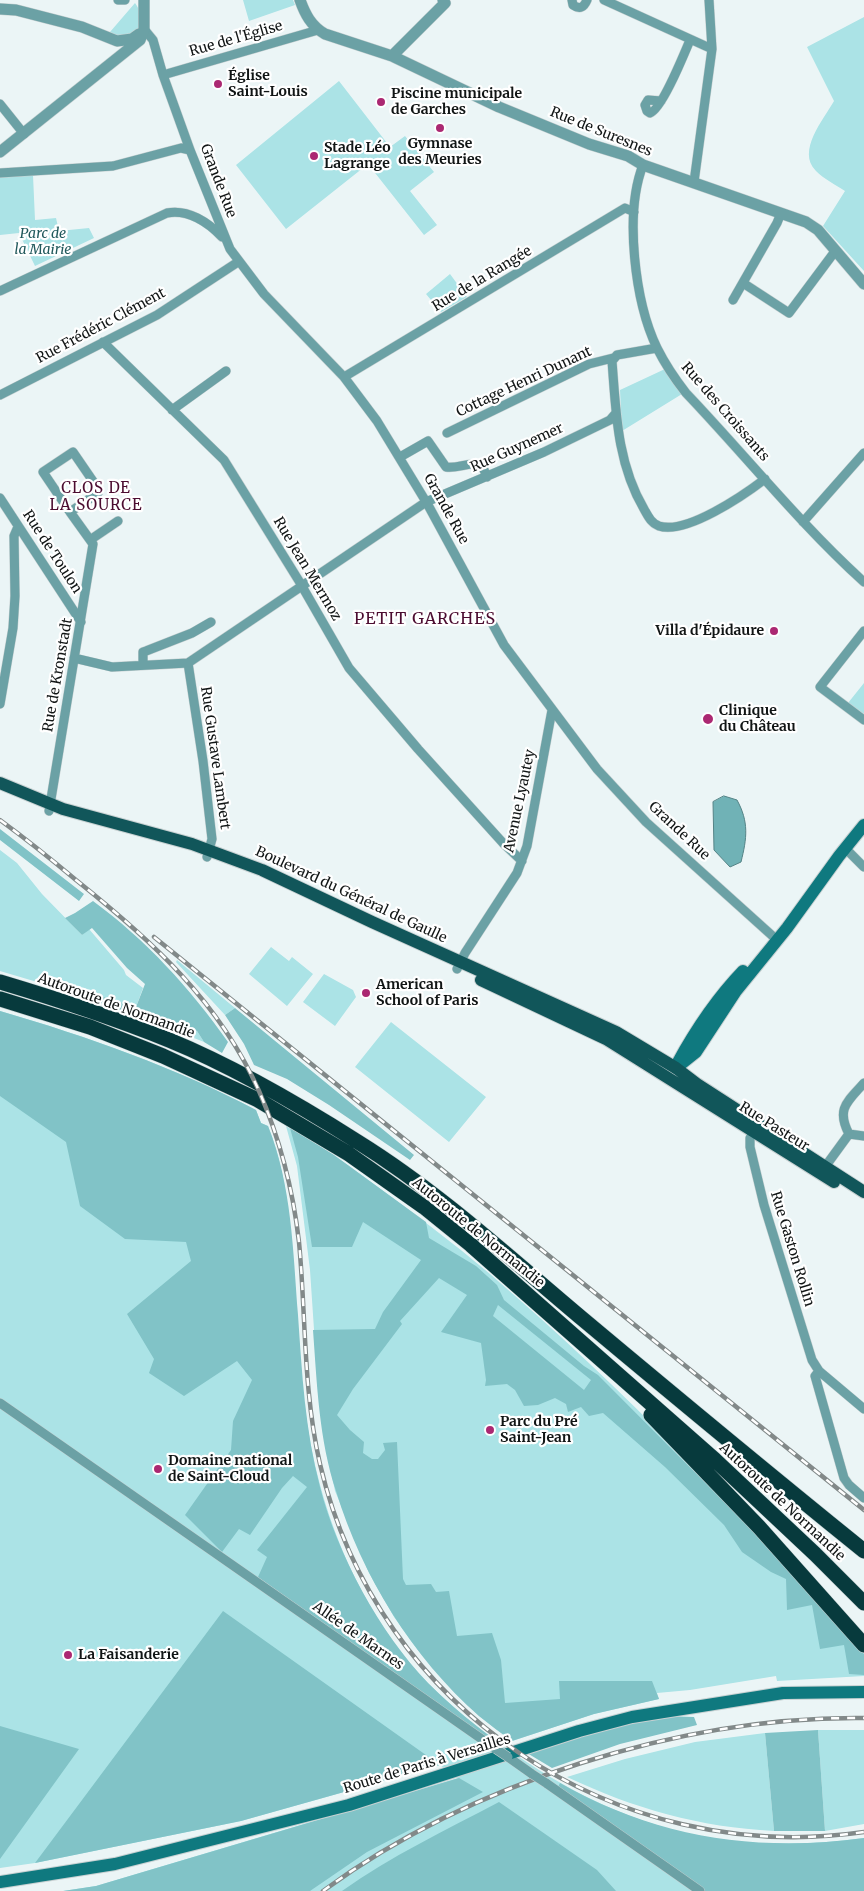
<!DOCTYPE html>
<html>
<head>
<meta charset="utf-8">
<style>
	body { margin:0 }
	canvas { display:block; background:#ebf5f6 }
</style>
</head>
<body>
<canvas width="864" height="1891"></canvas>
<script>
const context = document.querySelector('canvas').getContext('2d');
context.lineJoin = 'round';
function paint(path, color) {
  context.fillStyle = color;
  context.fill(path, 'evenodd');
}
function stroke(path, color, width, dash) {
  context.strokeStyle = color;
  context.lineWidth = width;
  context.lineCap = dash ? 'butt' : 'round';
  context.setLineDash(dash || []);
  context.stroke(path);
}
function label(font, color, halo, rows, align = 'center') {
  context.font = font + ' Merriweather,serif';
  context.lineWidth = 4.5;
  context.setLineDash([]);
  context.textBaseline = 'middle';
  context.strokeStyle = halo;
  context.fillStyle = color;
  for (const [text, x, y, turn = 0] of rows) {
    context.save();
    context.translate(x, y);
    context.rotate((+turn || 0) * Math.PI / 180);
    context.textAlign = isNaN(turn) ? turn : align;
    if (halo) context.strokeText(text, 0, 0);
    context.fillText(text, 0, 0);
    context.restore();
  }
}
paint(new Path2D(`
	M243 0H293L295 5 249 21Z
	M135 3C149 21 134 47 110 32Z
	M864 17V271L823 226 845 191C836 185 824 179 816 171 796 151 824 119 834 101L807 47Z
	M339 81 390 147 405 136 434 172 410 191 437 225 424 235 368 164 286 229 236 165Z
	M33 175 35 220 56 218 59 231 89 228 94 238 35 266 19 233 0 235V177Z
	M450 274 467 297 441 312 426 294Z
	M665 369 682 394 622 431 620 390Z
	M864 683V714L848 703Z
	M0 850 17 863 42 894 82 935 89 929 124 970 126 975 143 988 136 1007 65 985 64 990 0 971Z
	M271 947 289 961 292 957 313 974 287 1006 249 974Z
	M177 960 235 1008 225 1015 176 962Z
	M324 974 353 990 356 997 335 1026 303 1002Z
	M0 1011C89 1037 174 1067 256 1110L261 1123 268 1126C285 1168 289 1213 293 1258 298 1322 299 1388 312 1451 329 1535 368 1622 429 1684 462 1717 500 1745 539 1770 596 1806 662 1833 730 1841 775 1846 819 1844 864 1838V1891H63L96 1886 458 1778 440 1765 241 1821 35 1863 0 1868Z
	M178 1022 197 1031 204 1042 161 1025Z
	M391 1022 486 1097 449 1142 355 1067Z
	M286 1126C316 1142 344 1162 371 1182 412 1212 452 1242 490 1274 625 1390 749 1519 864 1654V1676L777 1681 776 1676 690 1690 657 1693 659 1699 594 1714 512 1741 479 1716 448 1685 418 1650 394 1617 369 1573 335 1491 325 1442 318 1389 310 1270 297 1166Z
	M818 1730H864V1824L825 1831Z
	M765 1733 774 1831C699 1827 635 1809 567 1777L625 1759 695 1742Z`), '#abe3e6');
paint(new Path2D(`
	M0 829 84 894 79 901 0 840Z
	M93 901C146 940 190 988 228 1042L222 1053 204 1042 197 1031 179 1022 161 1025 64 990 65 985 136 1007 145 984 127 968 92 928 82 935 65 918 75 913Z
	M235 1008 414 1155 410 1160 329 1105 287 1079 254 1065 244 1044 225 1015Z
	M0 1011C89 1037 174 1067 256 1110L261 1123 268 1126C292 1186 293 1251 298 1315 302 1373 305 1430 320 1487 337 1554 380 1633 428 1683 452 1707 477 1727 503 1746L497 1747 258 1577 267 1557 257 1550 307 1487 293 1476 282 1488 250 1535 239 1529 222 1552 185 1515 231 1450 233 1421 252 1380 237 1361 184 1396 149 1373 154 1359 127 1314 191 1261 186 1242 125 1239 80 1206 66 1142 0 1096Z
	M290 1128 334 1155 426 1222 429 1238 476 1266 497 1285 504 1300 584 1366 598 1375 794 1572 864 1654V1675L849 1674 844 1645 820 1649 812 1605 787 1610 786 1579 771 1572 742 1552 724 1525 665 1467 603 1413 589 1416 581 1407 568 1412 566 1404 555 1398 538 1405 524 1406 515 1390 507 1384 485 1386 486 1380 481 1343 441 1332 467 1295 439 1278 400 1321 402 1324 353 1389 337 1415 350 1430 364 1442 363 1453 372 1459H378L385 1450 383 1443 397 1442 403 1579 406 1585 431 1584 436 1592 449 1591 457 1636 492 1633 501 1660 505 1703 560 1699 559 1681H652L659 1699 594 1714 512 1741C501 1733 490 1725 479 1716 412 1657 362 1576 336 1491 319 1440 317 1384 313 1330L375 1329 383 1312 421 1260 363 1222 352 1247H312L298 1157ZM498 1305 591 1380 584 1390 493 1316Z
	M223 1611 440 1765 241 1821 35 1863Z
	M664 1716 694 1717 697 1725 620 1744 552 1768 527 1753 602 1729Z
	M0 1726 79 1749 0 1859Z
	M818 1730 825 1831H774L765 1733Z
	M459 1778 483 1792 367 1852 310 1891H63L96 1886Z
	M560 1783C655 1837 756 1853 864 1838V1891H702L557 1789Z
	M499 1802 597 1870 616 1891H342C391 1856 446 1830 499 1802Z`), '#81c3c7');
const water = new Path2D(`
	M724 796 737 800C749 822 747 838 741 862L730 867 714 850 713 802Z`);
paint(water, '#70b2b6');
stroke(water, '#548386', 1);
const minor = new Path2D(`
	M118 0H125
	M572 0 573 5C580 10 584 7 587 0
	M604 0 712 49
	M144 29 153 40 163 75 190 150 230 249 264 294 344 377 377 421 428 505 504 645 597 769 646 822 777 940
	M163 75 318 30
	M661 101 648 100 645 105 647 111 650 113C662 109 684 54 690 40
	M0 104 24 134
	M643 165C624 214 635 302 657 348 665 364 675 379 686 393 746 456 800 524 864 582
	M0 173 113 166 181 148 190 150
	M694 182 712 49 709 0
	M743 283 789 313 833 254
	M0 291 167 213C188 209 208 222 222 237
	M733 300 777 223 781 213
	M103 342 224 460 299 581 349 668 418 749 503 843 522 861
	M657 348 617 355 612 361C616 412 617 463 644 509 648 516 651 523 659 526 686 535 744 495 765 479
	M344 377 625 208 634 212
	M0 395 157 315 238 262
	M172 410 226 371
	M447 433 589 364 613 358
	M400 457 428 441 446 467C458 469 470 461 482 465L487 477
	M0 498 81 622
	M803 522 864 453
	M90 540 118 521
	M864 631 820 687 864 720
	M74 658 112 667 188 663 426 502 544 452 610 420 616 413
	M188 663 203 761 212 839 207 857
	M143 665V652L146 651 192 633 211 622
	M0 704 13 628 15 596 14 536 17 529 19 528
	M49 811 93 544 70 512 98 493 97 487 73 452 43 472 70 512
	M845 848 864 867
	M457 969 465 953 517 873 527 846 552 710
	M754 1132 750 1138V1147L764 1205 812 1360 819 1371 864 1409
	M849 1134C836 1109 847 1102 864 1083
	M849 1134 864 1136
	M822 1171 849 1134
	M819 1371 815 1376 844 1478 849 1485 864 1498
	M0 1403 496 1749
	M508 1757 532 1774
	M546 1783 700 1891`);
const tertiary = new Path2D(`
	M300 0C305 14 311 26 325 34L392 56 499 107 589 144 628 156 643 165 806 222 818 230 864 284
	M0 9 16 10 82 27 117 41 132 39 139 34
	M392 56 445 3 443 0
	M0 152 140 40 144 29V0`);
const secondary = new Path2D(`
	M677 1064C695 1031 717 998 743 971
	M676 1068 696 1052 736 991 787 928 839 856 864 825
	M0 1882 115 1864 349 1805 579 1731 632 1717 783 1693 864 1692`);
const primary = new Path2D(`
	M0 783 63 809 192 844 262 870 372 922 616 1032 676 1068 697 1084 864 1192
	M481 980 606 1039 834 1182`);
const motorway = new Path2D(`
	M0 982C57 999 114 1018 169 1040 235 1067 298 1104 358 1142 440 1193 511 1259 585 1321 677 1398 770 1475 864 1551
	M0 999 90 1027 163 1056 258 1100 349 1154 424 1207 471 1245 715 1460 815 1554 864 1603
	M651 1415 759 1527 864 1645`);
stroke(minor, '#c8d1d2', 10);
stroke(tertiary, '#c8d1d2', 12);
stroke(secondary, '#c8d1d2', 14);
stroke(primary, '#c8d1d2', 14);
stroke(motorway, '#c8d1d2', 16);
stroke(minor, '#6ba1a5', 9);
stroke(tertiary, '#6ba1a5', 11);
stroke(secondary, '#0f797f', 12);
stroke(primary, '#11565a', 12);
stroke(motorway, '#073a3d', 15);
const rail = new Path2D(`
	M0 820C26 839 51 859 76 880 151 940 219 1001 259 1091 280 1139 293 1190 299 1242 306 1315 303 1391 320 1464 377 1710 616 1868 864 1832
	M154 937 864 1510
	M323 1891C470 1783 682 1716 864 1718`);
stroke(rail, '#828989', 4.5);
stroke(rail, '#fff', 2.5, [8]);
const minorBridge = new Path2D(`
	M496 1749 508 1757
	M532 1774 546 1783`);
stroke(minorBridge, '#c8d1d2', 10, []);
stroke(minorBridge, '#6ba1a5', 9);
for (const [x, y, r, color] of [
	[218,84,5,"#ab2872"],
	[381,102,5,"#ab2872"],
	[440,128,5,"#ab2872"],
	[314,156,5,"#ab2872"],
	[774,631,5,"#ab2872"],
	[708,719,6,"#ab2872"],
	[366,993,5,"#ab2872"],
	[490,1430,5,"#ab2872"],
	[158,1469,5,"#ab2872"],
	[68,1655,5,"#ab2872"]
]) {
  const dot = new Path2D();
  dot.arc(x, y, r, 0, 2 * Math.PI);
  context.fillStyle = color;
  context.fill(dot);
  stroke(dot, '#fff', 2);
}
label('14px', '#111515', '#fff', [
	["Rue de l'Église",236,39,-16],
	["Rue de Suresnes",601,132,22],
	["Grande Rue",218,181,69],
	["Rue de la Rangée",482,279,-31],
	["Rue Frédéric Clément",101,326,-28],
	["Cottage Henri Dunant",524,382,-25],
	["Rue des Croissants",725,412,49],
	["Rue Guynemer",517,448,-24],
	["Grande Rue",446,509,61],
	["Rue de Toulon",52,552,57],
	["Rue Jean Mermoz",307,569,59],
	["Rue de Kronstadt",58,675,-80],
	["Rue Gustave Lambert",215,758,82],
	["Avenue Lyautey",520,801,-78],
	["Grande Rue",679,831,43],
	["Boulevard du Général de Gaulle",351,895,25],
	["Autoroute de Normandie",116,1006,20],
	["Rue Pasteur",774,1127,32],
	["Autoroute de Normandie",478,1233,39],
	["Rue Gaston Rollin",792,1249,73],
	["Autoroute de Normandie",782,1502,43],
	["Allée de Marnes",358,1636,35],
	["Route de Paris à Versailles",427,1764,-17]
]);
label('bold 14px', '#111515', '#fff', [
	["Église",228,76],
	["Saint-Louis",228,92],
	["Piscine municipale",391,94],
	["de Garches",391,110],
	["Gymnase",440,144,"center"],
	["des Meuries",440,160,"center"],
	["Stade Léo",324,148],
	["Lagrange",324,164],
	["Villa d'Épidaure",764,631,"right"],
	["Clinique",719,711],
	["du Château",719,727],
	["American",376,985],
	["School of Paris",376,1001],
	["Parc du Pré",500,1422],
	["Saint-Jean",500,1438],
	["Domaine national",168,1461],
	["de Saint-Cloud",168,1477],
	["La Faisanderie",78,1655]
], 'left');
label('italic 14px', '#20585b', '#fff', [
	["Parc de",43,234],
	["la Mairie",43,250]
]);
context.letterSpacing = '1px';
label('15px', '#4b0c30', '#fff', [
	["CLOS DE",96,489],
	["LA SOURCE",96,506]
]);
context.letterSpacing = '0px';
context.letterSpacing = '1px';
label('16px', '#4b0c30', '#fff', [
	["PETIT GARCHES",425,619]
]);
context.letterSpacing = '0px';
</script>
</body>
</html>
